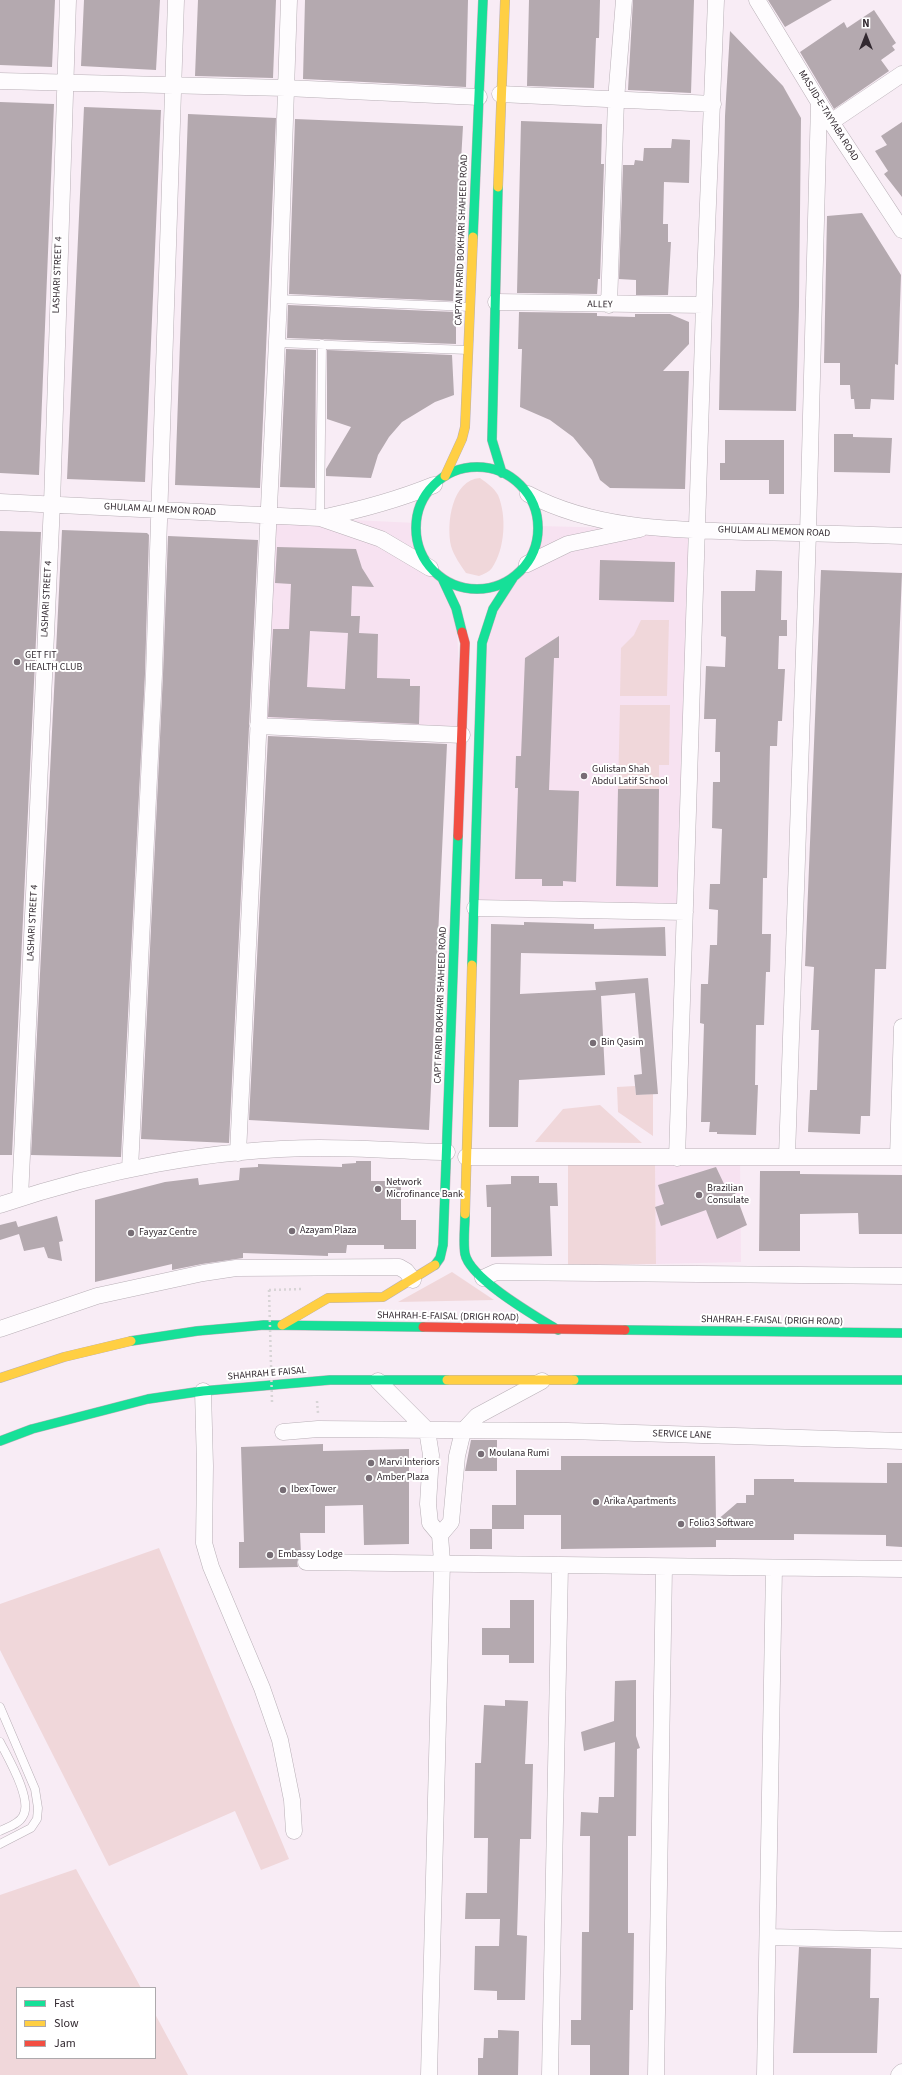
<!DOCTYPE html>
<html>
<head>
<meta charset="utf-8">
<style>
	body { margin:0 }
	#map { position:relative; width:902px; height:2075px; overflow:hidden; background:#f8ecf5; font-family:"Source Sans 3",sans-serif }
	canvas { display:block }
	.legend { position:absolute; left:16px; top:1987px; width:140px; height:72px; box-sizing:border-box; background:#fff; border:1px solid #ada9ac; margin:0; padding:5px 7px; list-style:none; font-size:12px; color:#322930 }
	.legend li { display:flex; align-items:center; gap:8px; height:20px }
	.legend b { width:20px; border:1px solid #ada9ac }
	.north { position:absolute; left:846px; top:16px; width:40px; height:40px; -webkit-text-stroke:3px #fff; paint-order:stroke; rotate:0deg; font-size:11px; font-weight:700; line-height:16px; text-align:center; color:#322930 }
	.north::after { content:''; display:block; margin:auto; width:14px; height:18px; background:#322930; clip-path:polygon(50% 0,100% 100%,50% 72%,0 100%) }
</style>
</head>
<body>
<div id="map">
<canvas width="902" height="2075"></canvas>
<ul class="legend">
<li><b style="height:5px;background:#16e098"></b>Fast</li>
<li><b style="height:5px;background:#ffcf43"></b>Slow</li>
<li><b style="height:5px;background:#f24e42"></b>Jam</li>
</ul>
<div class="north">N</div>
</div>
<script>
const context = document.querySelector('canvas').getContext('2d');
context.lineJoin = 'round';
function paint(path, color) {
  context.fillStyle = color;
  context.fill(path, 'evenodd');
}
function stroke(path, color, width, dash) {
  context.strokeStyle = color;
  context.lineWidth = width;
  context.lineCap = dash ? 'butt' : 'round';
  context.setLineDash(dash || []);
  context.stroke(path);
}
function label(font, color, halo, rows, align = 'center') {
  context.font = font + ' "Source Sans 3",sans-serif';
  context.lineWidth = 4;
  context.setLineDash([]);
  context.textBaseline = 'middle';
  context.strokeStyle = halo;
  context.fillStyle = color;
  for (const [text, x, y, turn = 0] of rows) {
    context.save();
    context.translate(x, y);
    context.rotate((+turn || 0) * Math.PI / 180);
    context.textAlign = isNaN(turn) ? turn : align;
    if (halo) context.strokeText(text, 0, 0);
    context.fillText(text, 0, 0);
    context.restore();
  }
}
paint(new Path2D(`
	M268 516 416 523 417 539 421 554 456 608 462 735 258 726Z
	M539 526 698 530 685 912 475 908 482 643 513 578 527 564 536 546Z
	M740 1157 741 1262 656 1264 655 1158Z`), '#f7e2f1');
paint(new Path2D(`
	M480 478C487 483 494 488 498 495 507 516 505 549 492 568 489 572 484 574 479 576L466 573C460 564 454 556 451 546 446 523 452 480 480 478Z
	M641 620H669L667 696H620L621 648 634 635Z
	M620 705H670L669 765H659V789H618Z
	M635 1086 636 1095 653 1094V1136L618 1112 617 1087Z
	M600 1105 642 1143 535 1142 563 1109Z
	M568 1157 655 1158 656 1264 568 1265Z
	M452 1272 494 1300 398 1302Z
	M159 1548 289 1859 261 1870 235 1811 109 1866 0 1650V1604Z
	M76 1869 141 1988H17V2058H155V2014L188 2075H0V1895Z`), '#f0d7da');
paint(new Path2D(`
	M0 0H55L52 67 0 65Z
	M84 0H160L156 70 81 66Z
	M198 0H276L273 78 195 76Z
	M305 0H468L466 87 303 79Z
	M529 0H600L599 38H596L594 88 527 86Z
	M633 0H694L691 93 628 90Z
	M768 0H832L785 27Z
	M874 10 896 43 892 46 895 50 881 60 889 71 834 109 800 52 844 22 847 28Z
	M730 31 783 86 801 118 799 306 796 411 719 410 725 116Z
	M0 102 54 104 39 475 0 473Z
	M84 107 161 110 145 482 67 479Z
	M188 114 276 118 260 488 175 485Z
	M295 119 463 126 453 301 289 294Z
	M521 121 602 124 601 164H604L600 279H598L597 294 517 293Z
	M902 122V197L884 174 888 171 875 151 887 145 881 136Z
	M672 139 690 140 689 183 664 182 663 224H668V242H671L668 295H636V280L619 279 623 165H634L635 160 643 161 644 148H671Z
	M862 213 901 275 898 365 895 364 894 400 871 399 870 409H855L854 399H851L850 385H840V363H824L827 216Z
	M288 305 456 312V344L287 338Z
	M519 312 597 313V316L635 317V314H670L689 322V344L663 371H689L685 489 610 488 600 480 592 460 573 437 550 420 520 407 522 349H518Z
	M286 349 316 350 315 488 280 487Z
	M327 350 452 355 454 395 435 402 402 422 389 437 378 455 371 478 326 476V469L351 427 327 419Z
	M834 434H853V437L892 438 890 473 834 472Z
	M725 440H784V494H769V480H720V463H725Z
	M62 530 147 533 149 535 145 674 121 1157 31 1155Z
	M0 531 41 532 12 1155H0Z
	M168 536 258 540 229 1143 141 1139 163 674Z
	M277 547 356 549 362 568 374 587 352 586 351 616H360L359 633 378 634 377 678 410 679V686H420L419 724 268 717 273 629H289L291 584 275 583ZM310 631 348 633 345 689 307 687Z
	M600 560 675 562 674 602 599 600Z
	M756 570 782 571 781 620H787V636H779L778 669H785L782 721H778L777 746H770L767 878H763L762 934H771L770 972H766L764 1025H756L755 1085H758L756 1135 717 1134V1132H709L710 1122H701L704 1024 700 1023 701 984H708L710 945H717L718 910 709 909 710 884H720L722 829 712 828 713 782H720V752H715L716 719H704L706 666 725 667 726 637 721 636V591H755Z
	M821 570 902 573 886 969H875L870 1116H861L860 1134 808 1132 810 1090H817L819 1030H811L814 967 805 966Z
	M559 636V658H554L549 790 579 791 576 882 563 881V886H542V879H515L518 788H515L516 756H521L525 658Z
	M268 736 447 744 429 1130 249 1120Z
	M618 789H659L658 887 616 886Z
	M524 922 594 924V929L665 927 666 956 521 953 520 994 596 990 595 982 648 978 658 1094 636 1095 634 1075 642 1074 635 993 601 996 605 1075 519 1080 518 1127H489L491 924 524 925Z
	M356 1161H371V1181H401V1220H416V1249H384V1245H347L346 1253H328V1256L243 1253V1258L202 1264 172 1270V1264L95 1282V1200L165 1182 198 1178 199 1185 239 1180 240 1168 258 1167V1164L342 1167V1164L356 1163Z
	M716 1167 725 1186 731 1182 747 1225 717 1239 706 1210 661 1226 655 1207 664 1204 658 1185Z
	M760 1171H800V1174L902 1175V1234H859L858 1213 800 1214V1251H759Z
	M511 1176H539V1183H557L558 1206H550L552 1256 491 1257V1207H487L486 1185 511 1184Z
	M57 1216 63 1241 59 1242 62 1261 48 1258 44 1247 24 1251 19 1234 0 1240V1225L16 1221 18 1227Z
	M471 1440H497V1471H465Z
	M323 1444V1451L409 1449V1544L364 1545 363 1505 325 1506V1533H300L301 1554 297 1562 298 1567 239 1568V1542H244L241 1447Z
	M561 1456H715L716 1521 737 1503H746V1495H754V1479H794V1482L887 1483V1463H902V1547L886 1546V1535L794 1534V1540H716V1547L561 1549V1515H524V1529H492V1505H516V1470H561Z
	M470 1529H492V1549H470Z
	M510 1600H534V1663H509V1655H482V1628H510Z
	M636 1680V1736L640 1748 637 1749 636 1836H628V1933H634L633 2010H630L629 2075H590V2045H571V2020H581L582 1932H589L590 1836H580L581 1812 598 1813 599 1797H614L615 1742 584 1751 581 1732 614 1721 615 1681Z
	M505 1700 528 1701 525 1764H533L531 1839H520L517 1935 527 1936 525 2000H497V1991L474 1990 475 1946H499L500 1919H465L466 1893H487L488 1838H474L475 1763H481L484 1705 505 1706Z
	M799 1947 871 1949 870 1998H879L877 2053H793Z
	M498 2030 519 2031 518 2075H478V2058H483L484 2038H498Z`), '#b4a9af');
const lane = new Path2D(`
	M279 299 470 307
	M277 343 468 350
	M320 518 322 344
	M0 1707 35 1789 38 1808 37 1819 31 1828 0 1844
	M0 1742C8 1758 33 1800 23 1816 19 1824 8 1827 0 1831`);
const street = new Path2D(`
	M757 0 831 122 902 230
	M0 81 286 88 479 97
	M500 94 713 104
	M831 122 902 74
	M496 302 704 305
	M609 305 616 100 624 0
	M528 494C596 530 675 530 750 532 801 533 851 534 902 536
	M0 502 320 518 381 539 430 568
	M321 518C360 510 397 500 434 485
	M527 564 568 544 640 529
	M258 726 462 735
	M475 908 685 912
	M238 1153 279 299 289 0
	M787 1156 808 533 819 103
	M466 1157H902
	M898 1157 902 1027
	M677 1158 704 305 716 0
	M130 1169 154 674 176 0
	M20 1198 52 504 68 0
	M0 1205C101 1171 213 1148 320 1148 362 1148 405 1151 447 1152
	M483 1278 496 1272 902 1276
	M0 1329 97 1296 203 1273 236 1268 399 1267 406 1271 413 1280
	M378 1381 427 1430 431 1455 428 1504 430 1523 440 1535 442 1562 429 2075
	M203 1391 205 1466 204 1543 211 1567 262 1688 280 1740 292 1800 294 1831
	M283 1432 318 1429 568 1431 902 1441
	M440 1535 451 1522 457 1456 463 1431 477 1416 542 1381
	M306 1562 902 1569
	M769 1937 902 1940
	M550 2075 560 1566
	M656 2075 664 1567
	M765 2075 774 1568
	M899 2075 902 2072`);
const fast = new Path2D(`
	M498 187 492 440 502 473
	M473 237 483 0
	M416 528a61 61 0 1 1 122 0a61 61 0 1 1-122 0Z
	M442 578 456 608 462 632
	M472 965 482 643 493 609 513 578
	M465 1214C465 1227 463 1242 465 1254 470 1279 537 1317 558 1330
	M435 1265 440 1258 443 1245 458 836
	M625 1330 902 1333
	M131 1341 197 1331 264 1325 423 1327
	M574 1380H902
	M0 1441 32 1429 148 1399 203 1391 330 1380H447`);
const slow = new Path2D(`
	M498 187 505 0
	M445 476 462 439 465 427 473 237
	M465 1214 472 965
	M282 1325 328 1298 383 1297 435 1265
	M0 1378 64 1357 131 1341
	M447 1380H574`);
const jam = new Path2D(`
	M458 836 465 643 462 632
	M423 1327 625 1330`);
stroke(lane, '#b8afb6', 9);
stroke(street, '#b8afb6', 17);
stroke(fast, '#b8afb6', 10);
stroke(slow, '#b8afb6', 10);
stroke(jam, '#b8afb6', 10);
stroke(new Path2D(`
	M269 1290 302 1289
	M317 1401 318 1413`), '#d8d4d6', 2.5, [2, 3]);
stroke(lane, '#fefcfe', 8);
stroke(street, '#fefcfe', 16);
stroke(fast, '#16e098', 9);
stroke(slow, '#ffcf43', 9);
stroke(jam, '#f24e42', 9);
stroke(new Path2D(`
	M269 1290 272 1402`), '#d8d4d6', 2.5, [2, 3]);
for (const [x, y, r, color] of [
	[17,662,4,"#776d75"],
	[584,776,4,"#776d75"],
	[593,1043,4,"#776d75"],
	[378,1189,4,"#776d75"],
	[699,1195,4,"#776d75"],
	[292,1231,4,"#776d75"],
	[131,1233,4,"#776d75"],
	[481,1454,4,"#776d75"],
	[371,1463,4,"#776d75"],
	[369,1478,4,"#776d75"],
	[283,1490,4,"#776d75"],
	[596,1502,4,"#776d75"],
	[681,1524,4,"#776d75"],
	[270,1555,4,"#776d75"]
]) {
  const dot = new Path2D();
  dot.arc(x, y, r, 0, 2 * Math.PI);
  context.fillStyle = color;
  context.fill(dot);
  stroke(dot, '#fff', 1.5);
}
label('10px', '#322930', '#fff', [
	["MASJID-E-TAYYABA ROAD",828,116,58],
	["CAPTAIN FARID BOKHARI SHAHEED ROAD",462,240,-88],
	["LASHARI STREET 4",58,275,-88],
	["ALLEY",600,305,1],
	["GHULAM ALI MEMON ROAD",160,510,3],
	["GHULAM ALI MEMON ROAD",774,532,2],
	["LASHARI STREET 4",47,599,-87],
	["LASHARI STREET 4",33,923,-87],
	["CAPT FARID BOKHARI SHAHEED ROAD",441,1005,-88],
	["SHAHRAH-E-FAISAL (DRIGH ROAD)",448,1317,1],
	["SHAHRAH-E-FAISAL (DRIGH ROAD)",772,1321,1],
	["SHAHRAH E FAISAL",267,1374,-5],
	["SERVICE LANE",682,1435,2]
]);
label('10px', '#322930', '#fff', [
	["GET FIT",25,656],
	["HEALTH CLUB",25,668],
	["Gulistan Shah",592,770],
	["Abdul Latif School",592,782],
	["Bin Qasim",601,1043],
	["Network",386,1183],
	["Microfinance Bank",386,1195],
	["Brazilian",707,1189],
	["Consulate",707,1201],
	["Azayam Plaza",300,1231],
	["Fayyaz Centre",139,1233],
	["Moulana Rumi",489,1454],
	["Marvi Interiors",379,1463],
	["Amber Plaza",377,1478],
	["Ibex Tower",291,1490],
	["Arika Apartments",604,1502],
	["Folio3 Software",689,1524],
	["Embassy Lodge",278,1555]
], 'left');
</script>
</body>
</html>
